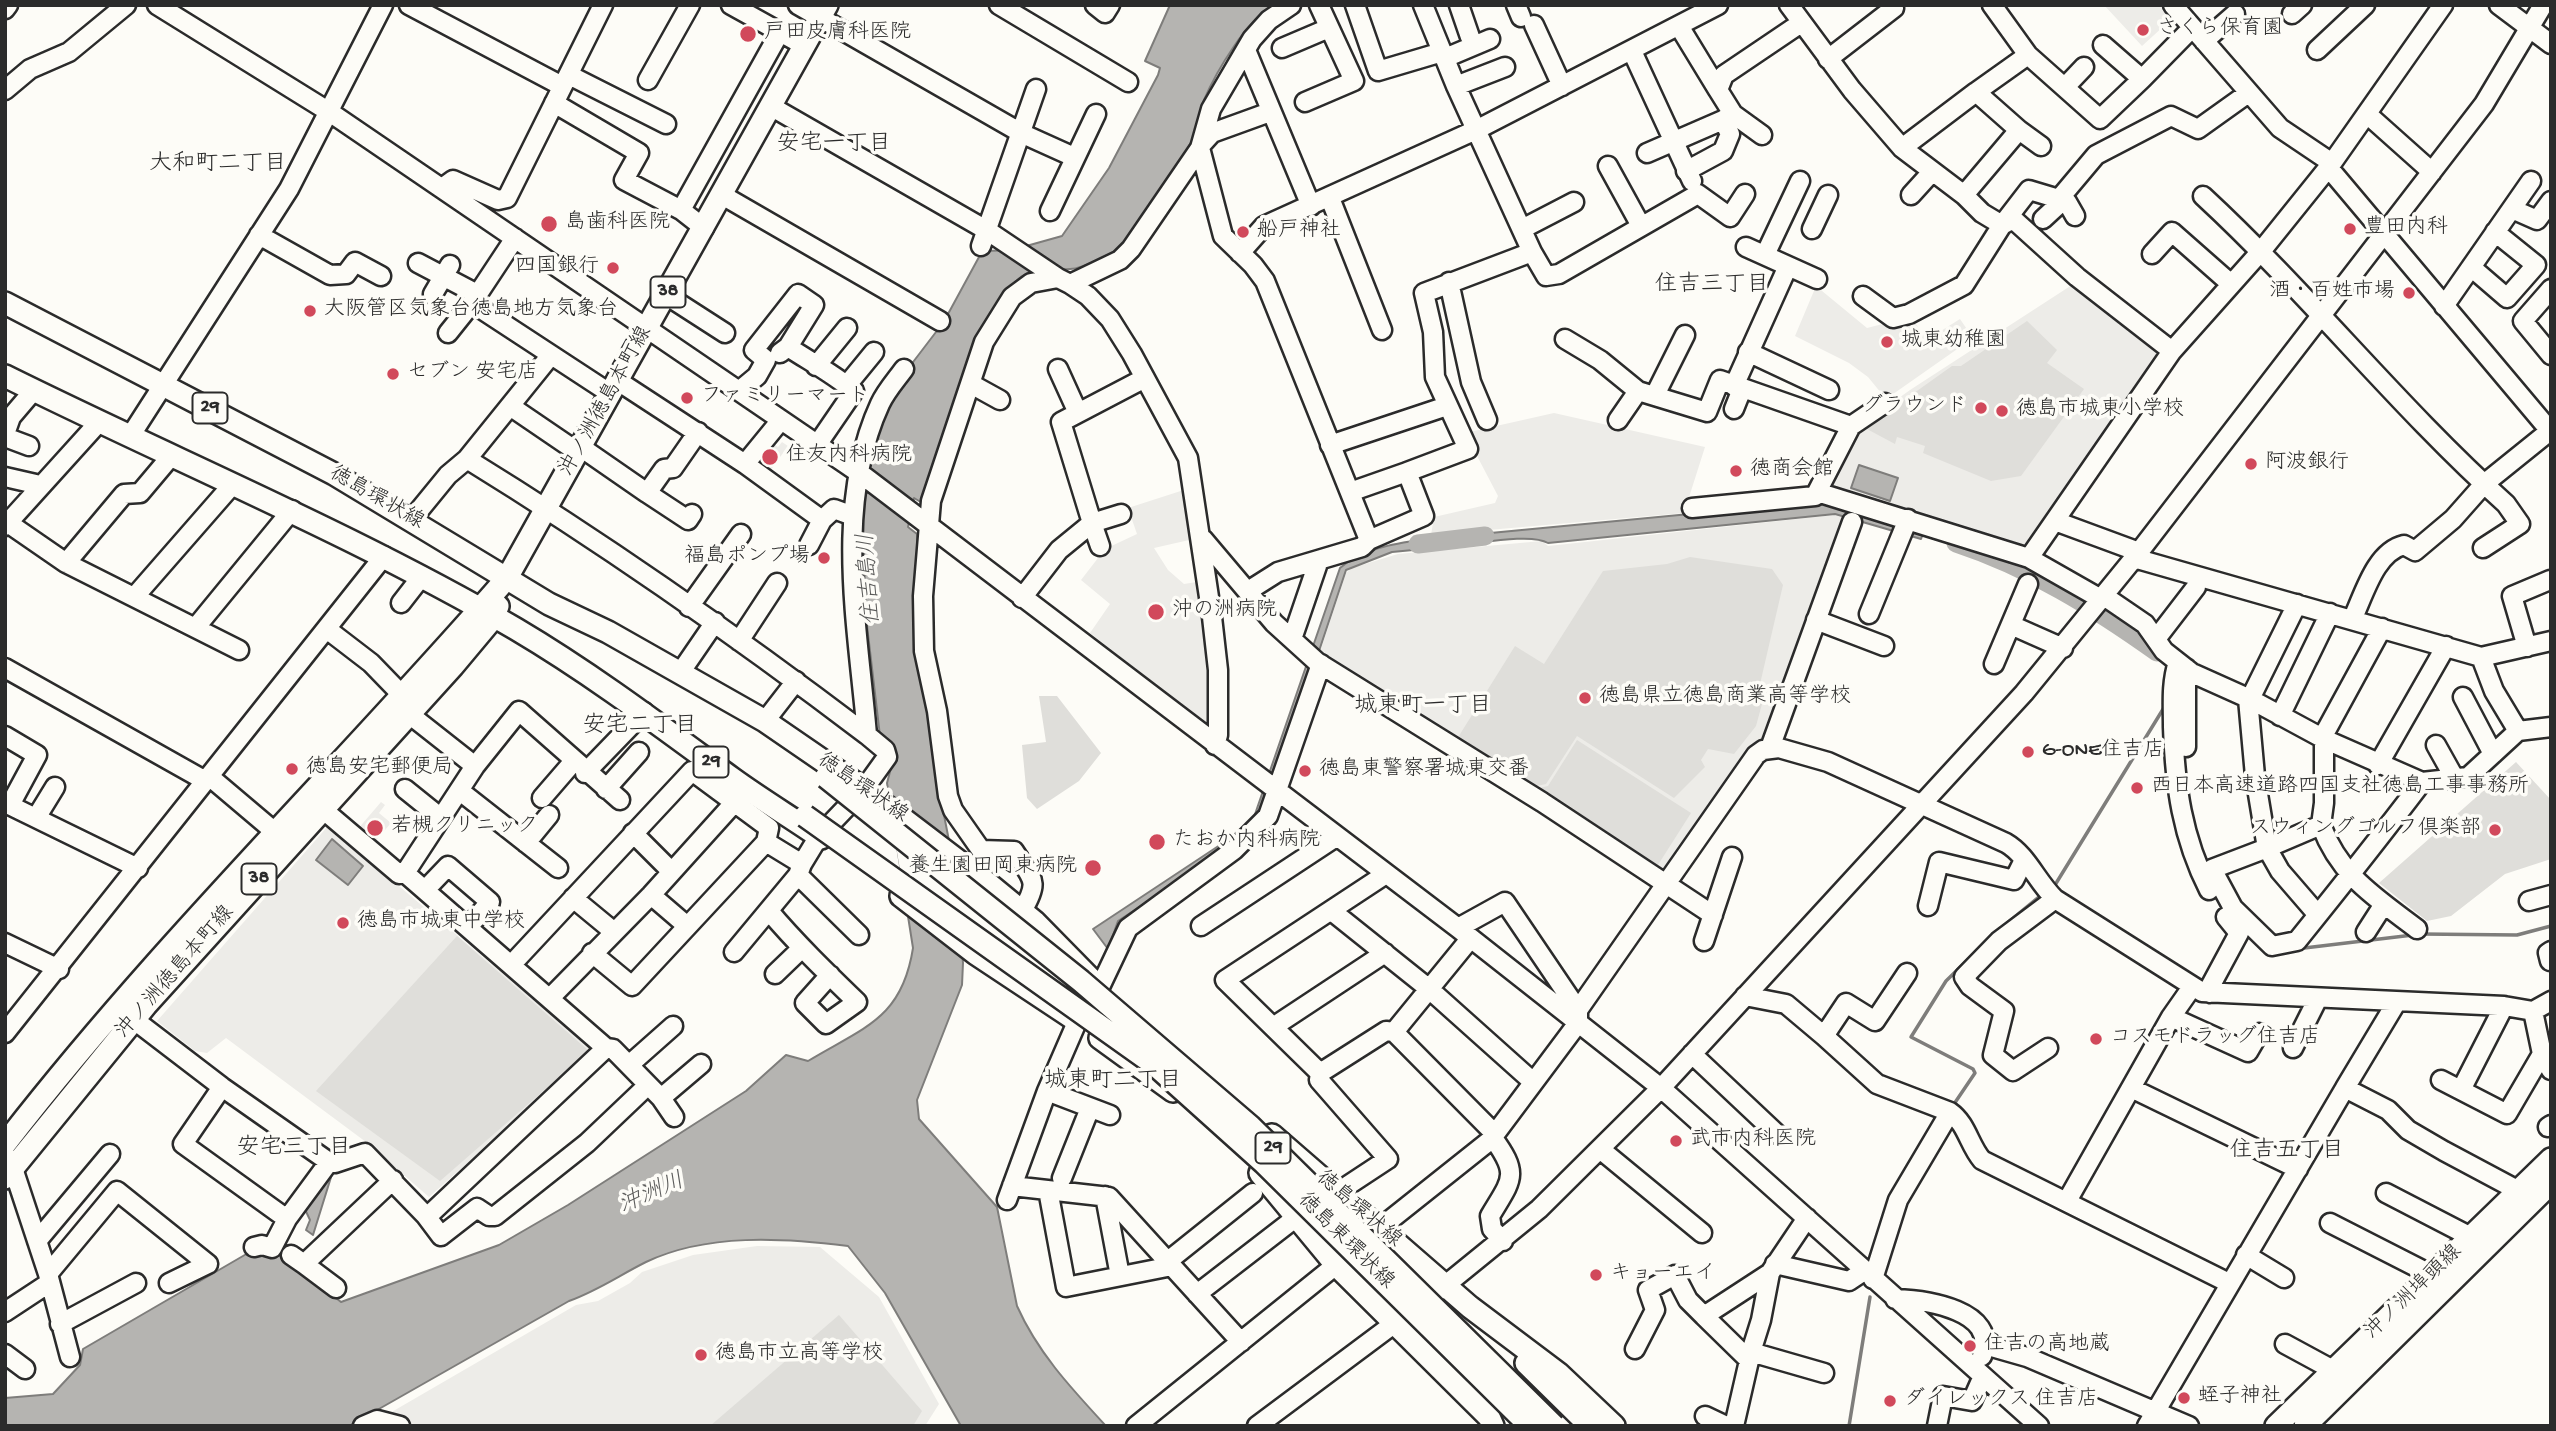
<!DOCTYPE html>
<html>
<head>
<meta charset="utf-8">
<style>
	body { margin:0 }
	#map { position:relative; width:2556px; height:1431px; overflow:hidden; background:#fdfcf7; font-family:"Gochi Hand",sans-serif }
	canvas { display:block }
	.frame { position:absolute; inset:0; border:7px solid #2b2b2b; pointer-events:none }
</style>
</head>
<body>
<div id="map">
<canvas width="2556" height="1431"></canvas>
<div class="frame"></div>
</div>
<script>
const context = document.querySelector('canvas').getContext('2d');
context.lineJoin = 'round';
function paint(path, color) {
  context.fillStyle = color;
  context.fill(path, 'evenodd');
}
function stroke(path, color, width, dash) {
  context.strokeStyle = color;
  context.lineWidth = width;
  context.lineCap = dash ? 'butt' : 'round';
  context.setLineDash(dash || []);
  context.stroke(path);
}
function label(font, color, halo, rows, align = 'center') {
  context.font = font + ' "Gochi Hand","Klee One",sans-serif';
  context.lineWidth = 7;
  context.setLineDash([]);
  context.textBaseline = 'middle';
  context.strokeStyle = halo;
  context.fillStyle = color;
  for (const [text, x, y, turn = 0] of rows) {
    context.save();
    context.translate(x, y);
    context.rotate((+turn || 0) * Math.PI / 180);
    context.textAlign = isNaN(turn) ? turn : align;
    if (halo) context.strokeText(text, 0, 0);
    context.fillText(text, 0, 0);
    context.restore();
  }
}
paint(new Path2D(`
	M2104 5H2168L2176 15 2142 46Z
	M2075 283 2163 353 2027 545 2012 550 1827 490 1853 431 1910 390Z
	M1816 286 1867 328 1910 317 1928 339 1960 319 1973 338 1886 399 1868 377 1849 363 1795 336Z
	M1554 413 1705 447 1684 513 1431 535 1434 517 1495 503 1498 496 1465 433Z
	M771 442 778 447 782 442 788 446 768 474 755 465Z
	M1190 488 1198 538 1154 548 1168 570 1184 584 1203 581 1214 730 1090 633 1110 604 1081 580 1105 549 1137 534 1128 508Z
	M1834 515 1848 519 1768 744 1758 741 1665 876 1319 655 1346 573 1352 568 1398 554 1542 541 1548 546Z
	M381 802 385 805 379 813 391 823 373 844 357 830Z
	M328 826 594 1051 429 1197 366 1142 226 1038 207 1053 195 1051 157 1021Z
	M757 1246 820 1247 879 1297 939 1404 925 1426H423L383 1417 576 1305 598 1301 630 1283 642 1272 693 1255Z`), '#edece8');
paint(new Path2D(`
	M2027 321 2057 350 2047 363 2084 389 2021 476 1991 481 1923 453 1925 446 1897 437 1895 444 1865 428 1952 366H1961Z
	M1690 557 1772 569 1783 585 1760 684 1762 704 1756 726 1734 754 1708 749 1701 760 1705 767 1674 798 1577 736 1546 784 1532 787 1457 739 1515 646 1544 664 1603 571 1667 564Z
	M1039 696H1057L1101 753 1079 781 1037 809 1027 798 1022 745 1046 742Z
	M1577 740 1691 813 1656 868 1534 789 1548 786Z
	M2516 762 2551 800V859L2505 874 2451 916 2427 921 2379 883Z
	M457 936 589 1051 440 1181 316 1091Z
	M839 1315 922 1411 913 1426H710Z`), '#dfdeda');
const water = new Path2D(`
	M1170 5H1274C1247 19 1216 72 1204 100 1198 115 1198 132 1189 146 1171 179 1148 210 1128 242 1118 251 1083 269 1070 269 1056 270 1042 267 1028 273 981 293 941 454 924 504L914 498 908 527 917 534 920 654 942 805 953 861 963 963 962 985 917 1100 919 1119 997 1207 1017 1306C1038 1353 1071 1388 1106 1426H961L885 1293 848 1246C783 1238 707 1233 646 1262 618 1276 599 1290 569 1301L349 1426H5V1398L53 1394 80 1365 83 1349 255 1249 283 1255 341 1302 499 1245 568 1205 746 1091 786 1055 808 1061C864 1027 902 1019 913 948L887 783 895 753 880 736 866 617 862 493 885 410 907 370 936 332 946 326 948 314 979 257 986 251 1012 250 1062 236 1109 168 1158 75 1160 68 1145 61Z
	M1859 465 1898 478 1890 501 1851 488Z
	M1826 501 1925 529 1921 539 1835 514 1548 543C1532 533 1482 543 1461 545L1459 536Z
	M1444 536 1445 547 1392 552 1346 570 1269 801 1254 825 1179 881 1118 921 1108 949 1093 929 1223 843 1253 820 1340 568C1366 544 1411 542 1444 536Z
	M332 839 363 866 348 885 316 860Z
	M323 1173 332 1174 313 1235 306 1230 310 1220 303 1205Z`);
paint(water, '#b5b4b1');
stroke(water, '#7e7d7b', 2);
paint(new Path2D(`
	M893 828 958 870 962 921 901 876Z`), '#fdfcf7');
stroke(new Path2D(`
	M2055 885 2165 706
	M2421 934 2517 935 2551 926
	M2296 949 2413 935
	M1952 1107 1975 1073 1973 1069 1911 1037 1946 981 1995 933 2040 896
	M1849 1426 1870 1297`), '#7e7d7b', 3.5);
stroke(new Path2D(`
	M1956 543C2029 567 2094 607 2157 652
	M1418 544 1485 536`), '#b5b4b1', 19);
const minor = new Path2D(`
	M157 5 331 113 865 477 1458 928 1661 1088 2039 1426
	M409 5 562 86
	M731 5 805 46
	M798 5 1023 134 1074 157
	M999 5 1128 82
	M1095 5 1105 13 1110 5
	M1355 5 1378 71 1442 52
	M1423 5 1456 86 1532 252 1546 276 1559 274 1698 194 1730 217 1745 194
	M1459 5 1470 37
	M1516 5 1521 17
	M1789 5 1852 90 1902 148 1964 195 1982 213 2002 225 2013 219 2077 277 2172 351
	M1992 5 2028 55 2100 119 2142 79
	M2173 5 2280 128 2332 163
	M2499 5 2551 44
	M5 9 8 5
	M2292 14 2302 5
	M1534 25 1562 86
	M1679 26 1718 90
	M2204 41 2235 14
	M2103 45 2142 79 2192 28
	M1282 48 1329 28
	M1246 50 1311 206
	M2317 50 2365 5
	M1632 51 1692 181
	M1445 58 1490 39
	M1828 59 1894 8
	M569 75 666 124
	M648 80 690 5
	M1456 86 1505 67
	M2065 87 2084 67
	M5 90 30 69 69 52 126 5
	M1305 102 1354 81 1319 5
	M554 103 639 153 624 180 681 210 704 228
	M772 107 988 231 1058 278
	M1733 114 1762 135
	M2367 114 2432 172
	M1723 120 1733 114 1718 90 1724 75 1801 23
	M2019 130 2041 146
	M1202 144 1212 133 1270 112
	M1200 148 1223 236 1253 265 1265 281 1369 540
	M1902 148 1976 92
	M1647 153 1723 120 1730 134 1723 151 1686 171
	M1608 166 1641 226
	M2328 167 2551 432
	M442 188 453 180 498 200 507 198 603 5
	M722 195 940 321
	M1911 195 1931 173
	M1964 195 2019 130 1976 92 2028 55
	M2203 196C2309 294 2399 408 2506 504L2520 524 2483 548
	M1330 198 1382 330
	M2512 209 2537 220 2551 201
	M681 210 780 32
	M1050 211 1096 114
	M2043 219 2056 207 2059 199 2067 202 2075 216
	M1522 229 1574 202
	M1812 229 1828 195
	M259 235 330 275 346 274 355 262 381 276
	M515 238 472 303 611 394
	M981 246 1036 89
	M1746 247 1817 279
	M1240 253 1264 226 1478 129 1718 5
	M2152 254 2172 232 2231 284
	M1765 255 1800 181
	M418 263 477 294
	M2471 267 2507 298 2536 265 2495 232
	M1449 282 1471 382 1487 420
	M1070 284 1088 296 1110 319 1132 354 1188 458 1212 617 1218 670V735L1215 745
	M2551 289 2523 321 2551 355
	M433 294 450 265
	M666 295 725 333
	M1863 296 1893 318 1909 314 1964 285 2002 225 2029 190 2059 199 2096 155 2171 116 2198 129 2247 94
	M2444 306 2531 181
	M448 333 472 303
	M1565 339 1600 360 1638 391 1707 412 1720 380 1851 426
	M1748 352 1829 390
	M780 353 788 347C811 362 832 373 854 391L817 445
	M816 366 847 328
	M1058 369 1078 413
	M618 381 745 464 822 520 834 509 853 516
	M971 384 1000 400
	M847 385 874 352
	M1734 386 1788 266
	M739 391 757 376 766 360 754 350 798 294 814 305 788 347
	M1655 395 1685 335
	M1885 403 1851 426 1817 492 2029 558
	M510 406 579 453
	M1734 409 1742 389
	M1618 420 1638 391
	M5 434 11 417 34 390
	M131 435 289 189 383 5
	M5 437 29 446
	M1330 445 1447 406
	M582 448 647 493 664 469 673 468 698 432
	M467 459C605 544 738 637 867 735
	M745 464 781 420
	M5 477 40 485
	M1350 492 1407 472
	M647 493 688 520 692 514
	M1692 508 1815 496 1817 492
	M412 519 448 475 467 459 551 355
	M2055 521 2139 552
	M8 523 66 563 124 494 140 493 172 455
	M5 526 100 421
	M1203 539 1274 623 1317 662 1542 802 1713 915
	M809 545 822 520
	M1100 546 1092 523 1121 514
	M2134 558 2481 657 2494 691 2518 731
	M66 563 239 650
	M1248 591 1278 572 1362 547 1369 540 1424 516 1407 472 1468 449 1435 377 1433 332 1424 293 1532 252
	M136 595 233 484
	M2104 596 2145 624 2164 651 2192 673 2250 699 2324 739 2422 782 2468 777 2518 731 2551 727
	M1022 598 1059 550 1092 523 1061 422 1145 378
	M2101 599 2029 558 2172 351 2262 250 2332 163 2443 5
	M401 603 422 576
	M689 607 741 534
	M1869 614 1908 519
	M1816 620 1884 646
	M2352 620C2364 595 2375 552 2404 545L2415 551 2453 519 2484 484 2551 430
	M2011 625 2063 648
	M196 627 292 510
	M328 630 371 663 401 694
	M1292 639 1319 560
	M2156 639 2196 587
	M739 641 777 583
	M2527 647 2512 596 2550 580
	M2481 657 2551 641
	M2178 662C2171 684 2173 704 2173 727 2175 786 2182 837 2209 890
	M1994 664 2028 584
	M5 668 204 780
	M680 673 715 622
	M2463 697 2493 754
	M2248 699 2255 776 2267 848 2321 825C2340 876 2375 897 2417 929
	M2250 699 2297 604
	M409 714 475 766 519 711 620 800
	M2280 716 2330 613
	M765 721 796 681
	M5 736 37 755 10 805
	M2322 738 2382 628
	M2436 745 2455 779
	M2186 747V668
	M1770 748 1852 522
	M2378 765 2446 646
	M585 773 644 712
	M210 777 275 832
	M405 789 441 818
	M606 789 639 752
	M460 791 558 868
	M542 798 574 761
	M313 801 399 874 405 873 475 766
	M5 803 138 868
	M36 818 55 787
	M2321 825 2324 803V739
	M633 833 671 871
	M766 842 802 864 819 836 864 789 887 757 885 750 867 735C858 628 833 506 880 404 886 391 896 380 904 369
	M526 843 549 815
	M1386 874 1225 980 1320 1073 1386 1031 1394 1032 1470 939
	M798 875 859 935
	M425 890 448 866 490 902 468 927
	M651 895 686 925
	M573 898 613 931
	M2529 901 2551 895
	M1928 906 1939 862 2014 880 2024 860
	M769 911C796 943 826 972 857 1002L826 1024 805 1003 830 975
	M1022 911C1041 880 1032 879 1014 851L981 850 953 810 948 796 937 711 924 651 923 596 931 501 984 342 1012 297 1031 283 1058 278 1070 284 1120 260 1131 249 1200 148 1211 109 1252 39 1269 20 1291 5
	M1333 912 1428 988 1532 1081
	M2318 915 2280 871 2267 848 2212 869 2233 908 2272 946 2297 941C2339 889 2381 836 2422 782
	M1201 926 1336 837
	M1458 928 1505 902 1578 1010
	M2366 932 2384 904
	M1704 941 1732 857
	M5 943 59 969
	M734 952 798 875 802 864
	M2550 961 2548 953 2551 951
	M512 964 692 771 769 828 766 842 632 986 592 953
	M775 974 801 949
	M2210 993 2211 985 2239 933 2226 917
	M1745 996 1786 1004 1824 1036 1846 1003 1875 1021 1907 973
	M550 998 651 895 734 803
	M2504 1006 2533 1011 2542 1054 2551 1070
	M2533 1011 2551 1001
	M124 1012 222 1087 329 1162 335 1163 365 1153 427 1217 606 1048 405 873
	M2171 1017 2248 1052 2259 1033
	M1273 1027 1385 953
	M1394 1032 1495 1134
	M5 1033 384 556
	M1824 1036 1877 1084 1950 1112C1967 1124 1969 1145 1982 1160L2229 1283
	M606 1048 613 1049 661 1098 701 1064
	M2048 1048 2013 1071 1993 1055 2004 1011 1970 986 1964 977 1999 941 2055 899
	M2293 1048 2318 998
	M1692 1054 1777 1134
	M629 1065 673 1026
	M1320 1073 1319 1080 1388 1159 1347 1186 1341 1194
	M2441 1080 2507 1114 2542 1054
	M222 1087 183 1144 287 1219
	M2131 1088 2298 1169
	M2345 1088 2396 1003
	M1047 1091 1110 1115
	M661 1098 674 1117
	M2548 1127 2551 1125
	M1600 1149 1702 1233
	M10 1159 48 1274 70 1357
	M1062 1178 1090 1108
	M1012 1186 1109 1197 1241 1342
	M1048 1190 1066 1287 1172 1266
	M2386 1193 2471 1237
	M1105 1196 1120 1276
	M1007 1200 1047 1091 1077 1022 1100 987 1128 928 1234 850 1268 816 1321 664
	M2067 1201 2171 1017 2192 987
	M426 1216 441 1236 477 1208 489 1216H495L587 1143 648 1085
	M1390 1220 1493 1138
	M2330 1223 2432 1275
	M37 1241 110 1154
	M1503 1241 1492 1229 1490 1216C1512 1179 1520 1175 1493 1138L1495 1134 1578 1023V1010L1756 755 1763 750 1779 748 1828 762 2006 843C2027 855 2037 882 2055 899L2202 992 2504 1006 2461 1090
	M254 1247 262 1245 272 1248 287 1219 329 1162
	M291 1255 304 1264 393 1180
	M2246 1255 2284 1278
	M1168 1261 1253 1193
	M304 1264 336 1288
	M1775 1264 1849 1281 1864 1271
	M1770 1273 1761 1320 1751 1352 1824 1373
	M48 1274 117 1191 208 1264 169 1283
	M1873 1279 1898 1200 1950 1112
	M1437 1292 1539 1209 1661 1088 2024 693 2139 552 2484 104 2543 5
	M1197 1294 1298 1216
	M1895 1299C1926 1300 1999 1310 1982 1356
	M5 1312 49 1283
	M1704 1316 1749 1360
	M60 1324 136 1283
	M2285 1344 2333 1370
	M1985 1345 2027 1357 2189 1426
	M1635 1349 1655 1310 1648 1290 1675 1275 1688 1300 1704 1316 1770 1273 1807 1218
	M5 1354 25 1369
	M1705 1416 1726 1426
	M363 1426 377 1420 400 1426
	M1136 1426 1336 1265
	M1257 1426 1403 1317
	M1734 1426 1751 1352
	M1937 1426 1943 1396 1972 1401 1983 1376
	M2147 1426 2345 1088 2388 1110 2408 1130 2444 1151 2519 1191`);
const major = new Path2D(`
	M5 303 334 474 549 604 608 632 765 721 864 789 990 885 1035 922 1091 979
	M5 376C176 461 351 533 516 629 592 674 662 727 733 779 762 800 792 818 821 838
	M901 896 976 954 1074 1019
	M1100 1038 1173 1091
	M1272 1135 1470 1307 1559 1374 1614 1426
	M5 1144C159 945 342 768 507 578L827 5
	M1260 1173 1336 1265 1489 1417 1493 1426
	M5 1178 146 1005 453 666 494 617 498 606
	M1526 1363 1590 1426
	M2276 1426 2551 1159
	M2305 1426 2551 1183`);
stroke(minor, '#2b2b2b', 23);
stroke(major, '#2b2b2b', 26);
stroke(minor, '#fdfcf7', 18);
stroke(major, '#fdfcf7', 21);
const majorBridge = new Path2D(`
	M826 777 1081 981 1250 1126 1554 1426
	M805 816 1155 1065 1264 1163 1530 1426`);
stroke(majorBridge, '#2b2b2b', 26, []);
stroke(majorBridge, '#fdfcf7', 21);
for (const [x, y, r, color] of [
	[2143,30,7,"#d1495b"],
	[748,34,9,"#d1495b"],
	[549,224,9,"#d1495b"],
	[2350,229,7,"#d1495b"],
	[1243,232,7,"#d1495b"],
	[613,268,7,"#d1495b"],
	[2409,293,7,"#d1495b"],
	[310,311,7,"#d1495b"],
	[1887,342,7,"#d1495b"],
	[393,374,7,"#d1495b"],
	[687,398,7,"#d1495b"],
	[1981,408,7,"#d1495b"],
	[2002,411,7,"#d1495b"],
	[770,457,9,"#d1495b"],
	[2251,464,7,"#d1495b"],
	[1736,471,7,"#d1495b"],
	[824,558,7,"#d1495b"],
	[1156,612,9,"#d1495b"],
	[1585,698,7,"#d1495b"],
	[2028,752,7,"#d1495b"],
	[292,769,7,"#d1495b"],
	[1305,771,7,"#d1495b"],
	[2137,788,7,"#d1495b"],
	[375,828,9,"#d1495b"],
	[2495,830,7,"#d1495b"],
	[1157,842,9,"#d1495b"],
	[1093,868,9,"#d1495b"],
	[343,923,7,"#d1495b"],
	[2096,1039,7,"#d1495b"],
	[1676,1141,7,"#d1495b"],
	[1596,1275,7,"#d1495b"],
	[1970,1346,7,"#d1495b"],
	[701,1355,7,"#d1495b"],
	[2184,1398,7,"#d1495b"],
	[1890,1401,7,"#d1495b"]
]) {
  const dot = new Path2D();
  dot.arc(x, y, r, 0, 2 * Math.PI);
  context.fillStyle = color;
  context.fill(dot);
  stroke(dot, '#fdfcf7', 2.5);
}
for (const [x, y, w] of [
	[668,292,35],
	[210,408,35],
	[711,762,35],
	[259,879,35],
	[1273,1148,35]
]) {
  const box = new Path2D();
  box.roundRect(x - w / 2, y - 15.5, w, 31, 5);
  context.fillStyle = '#fdfcf7';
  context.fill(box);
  stroke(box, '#2b2b2b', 2);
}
label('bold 19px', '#2b2b2b', null, [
	["38",668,292],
	["29",210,408],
	["29",711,762],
	["38",259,879],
	["29",1273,1148]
]);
label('21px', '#2b2b2b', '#fdfcf7', [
	["さくら保育園",2157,30],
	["戸田皮膚科医院",764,34],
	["島歯科医院",565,224],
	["豊田内科",2364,229],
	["船戸神社",1257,232],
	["四国銀行",599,268,"right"],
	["酒・百姓市場",2395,293,"right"],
	["大阪管区気象台徳島地方気象台",324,311],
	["城東幼稚園",1901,342],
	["セブン 安宅店",407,374],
	["ファミリーマート",701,398],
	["グラウンド",1967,408,"right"],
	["徳島市城東小学校",2016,411],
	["住友内科病院",786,457],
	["阿波銀行",2265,464],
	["徳商会館",1750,471],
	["福島ポンプ場",810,558,"right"],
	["沖の洲病院",1172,612],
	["徳島県立徳島商業高等学校",1599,698],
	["G-ONE住吉店",2042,752],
	["徳島安宅郵便局",306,769],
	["徳島東警察署城東交番",1319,771],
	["西日本高速道路四国支社徳島工事事務所",2151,788],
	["若槻クリニック",391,828],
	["スウィングゴルフ倶楽部",2481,830,"right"],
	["たおか内科病院",1173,842],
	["養生園田岡東病院",1077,868,"right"],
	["徳島市城東中学校",357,923],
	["コスモドラッグ住吉店",2110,1039],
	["武市内科医院",1690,1141],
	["キョーエイ",1610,1275],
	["住吉の高地蔵",1984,1346],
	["徳島市立高等学校",715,1355],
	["蛭子神社",2198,1398],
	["ダイレックス 住吉店",1904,1401]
], 'left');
label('21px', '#2b2b2b', '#fdfcf7', [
	["沖ノ洲徳島本町線",607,402,-61],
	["徳島環状線",376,499,30],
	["徳島環状線",862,789,35],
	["沖ノ洲徳島本町線",176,973,-49],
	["徳島環状線",1358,1210,41],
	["徳島東環状線",1345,1242,45],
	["沖ノ洲埠頭線",2414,1293,-44]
]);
label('23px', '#2b2b2b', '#fdfcf7', [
	["安宅一丁目",834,145],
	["大和町二丁目",218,165],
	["住吉三丁目",1712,286],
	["城東町一丁目",1423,707],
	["安宅二丁目",640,727],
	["城東町二丁目",1113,1082],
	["安宅三丁目",294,1149],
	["住吉五丁目",2287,1152]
]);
label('italic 23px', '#5b5b5a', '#fdfcf7', [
	["住吉島川",871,579,-94],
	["沖洲川",652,1195,-23]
]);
</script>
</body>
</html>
